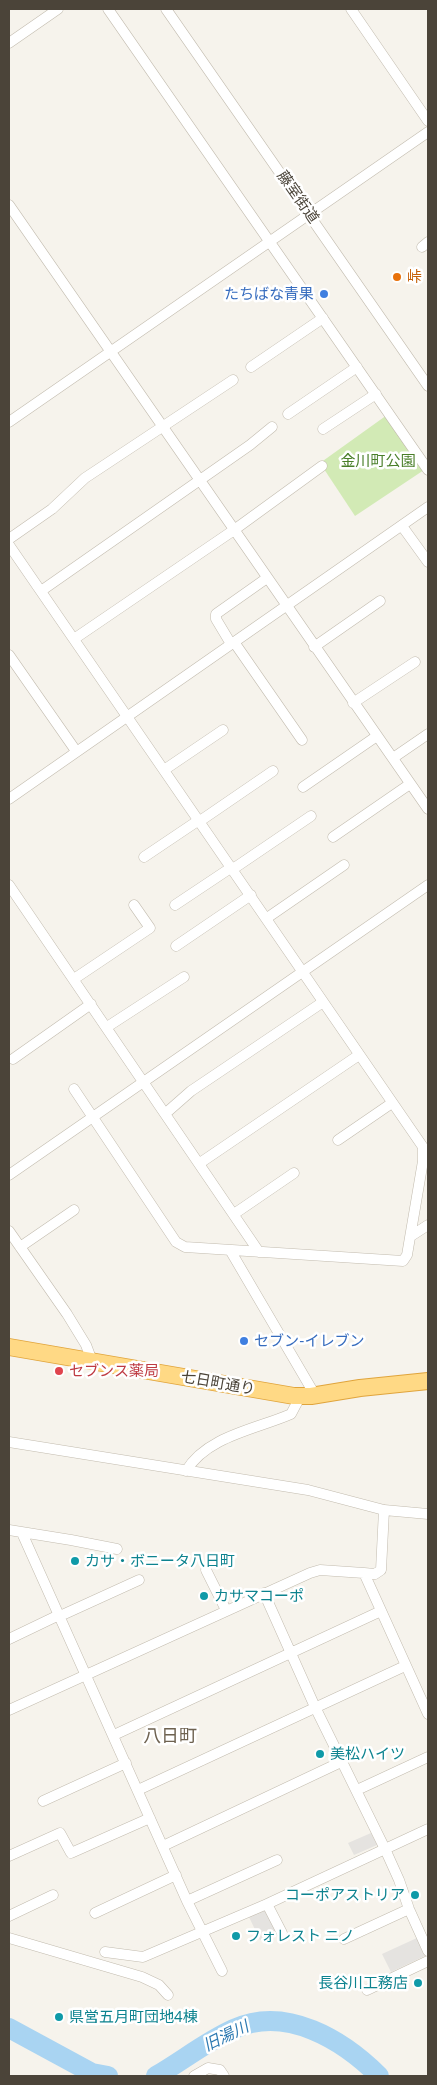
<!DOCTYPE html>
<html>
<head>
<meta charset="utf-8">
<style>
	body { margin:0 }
	#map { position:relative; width:437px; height:2085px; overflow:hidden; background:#f6f3ec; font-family:Lato,sans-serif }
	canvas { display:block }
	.frame { position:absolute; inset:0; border:10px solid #4b4439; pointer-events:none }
</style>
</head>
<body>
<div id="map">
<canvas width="437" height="2085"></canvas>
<div class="frame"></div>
</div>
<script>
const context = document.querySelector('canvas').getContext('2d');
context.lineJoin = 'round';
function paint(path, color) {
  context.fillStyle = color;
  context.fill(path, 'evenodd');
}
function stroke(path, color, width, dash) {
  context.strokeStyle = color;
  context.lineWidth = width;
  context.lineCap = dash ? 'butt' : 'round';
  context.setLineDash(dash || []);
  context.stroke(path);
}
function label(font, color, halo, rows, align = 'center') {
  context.font = font + ' Lato,"Noto Sans JP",sans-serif';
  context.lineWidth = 5;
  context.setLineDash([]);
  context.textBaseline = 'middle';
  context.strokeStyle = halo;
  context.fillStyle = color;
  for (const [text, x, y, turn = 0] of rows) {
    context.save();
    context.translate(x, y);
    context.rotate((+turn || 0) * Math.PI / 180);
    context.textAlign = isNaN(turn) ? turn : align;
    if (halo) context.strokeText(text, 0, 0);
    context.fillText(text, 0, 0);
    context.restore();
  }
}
paint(new Path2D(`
	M387 415 424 470 355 516 320 463Z`), '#d2eab5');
paint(new Path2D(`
	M371 1833 377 1845 354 1855 348 1843Z
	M265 1909 277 1933 260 1940 249 1917Z
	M419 1937 427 1955 391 1972 382 1954Z`), '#e5e3e0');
stroke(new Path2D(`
	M9 2028 92 2073 108 2076
	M156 2076C182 2061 207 2041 234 2029 286 2005 343 2040 379 2076`), '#a9d4f2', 20);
const minor = new Path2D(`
	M108 9 428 470
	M166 9 428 386
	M351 9 428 121
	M9 43 58 9
	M9 205 428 809
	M422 247 428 242
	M251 367 323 318
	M288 414 357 367
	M9 422 428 132
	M323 429 376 394
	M402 526 428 562
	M9 539 52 509 85 478 233 380
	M9 545 423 1147V1161L407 1255 403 1261 185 1247 176 1242 74 1089
	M41 591 250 445 272 427
	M74 639 234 530 322 466
	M234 642 302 740
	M231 644 216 619V614L267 578
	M314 647 380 601
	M9 655 76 751
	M353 703 415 662
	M393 758 428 734
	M164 770 223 730
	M303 787 377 736
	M9 799 428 507
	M200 821 273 771
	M333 837 410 784
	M144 857 199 820
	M233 869 311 816
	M9 885 259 1252
	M175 905 232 867
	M267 918 344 865
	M176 946 251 895
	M74 979 150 928 134 905
	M107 1027 184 977
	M13 1059 91 1004
	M166 1113 191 1091 323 1002
	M338 1140 392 1103
	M200 1163 359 1055
	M9 1175 428 885
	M234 1214 294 1173
	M9 1231 67 1314 86 1345 92 1361
	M411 1236 428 1225
	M20 1247 74 1210
	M230 1250 315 1395
	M9 1442 308 1490 384 1510 428 1514
	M186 1471C207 1436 257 1429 291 1414L300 1397
	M384 1510 381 1570 375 1574 364 1573 428 1714
	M9 1530 71 1540 117 1549
	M22 1533 187 1901 222 1971
	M206 1570 226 1610
	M264 1593 315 1707 385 1849 399 1880 409 1909 428 1951
	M60 1616 139 1580
	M9 1639 59 1615
	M9 1710 310 1573 320 1570 364 1573
	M114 1735 381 1611
	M138 1790 405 1666
	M357 1790 428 1757
	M43 1801 126 1763
	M163 1846 341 1762
	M9 1856 60 1833 71 1853 150 1818
	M187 1901 277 1860
	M267 1904 282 1933
	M95 1913 176 1875
	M9 1916 53 1895
	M9 1938 142 1977 159 1985 168 1995
	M344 1939 409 1909
	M105 1952 143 1957 267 1904 428 1829
	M367 1990 428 1961
	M194 2076 208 2068 220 2070 224 2076`);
const trunk = new Path2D(`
	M9 1347 294 1396H311L360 1388 428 1381`);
stroke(minor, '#c2bbae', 11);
stroke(trunk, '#e0a43c', 18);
stroke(minor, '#fff', 10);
stroke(trunk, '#ffd985', 16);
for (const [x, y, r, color] of [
	[397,277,5,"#e8710a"],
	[324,294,5,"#3f7fe0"],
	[244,1341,5,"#3f7fe0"],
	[59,1371,5,"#e0444e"],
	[75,1561,5,"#0f9aa8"],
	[204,1596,5,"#0f9aa8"],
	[320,1754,5,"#0f9aa8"],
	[415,1895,5,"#0f9aa8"],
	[236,1936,5,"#0f9aa8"],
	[418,1983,5,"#0f9aa8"],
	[59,2017,5,"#0f9aa8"]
]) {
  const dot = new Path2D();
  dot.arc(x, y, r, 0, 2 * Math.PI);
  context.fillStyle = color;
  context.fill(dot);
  stroke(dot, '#fff', 2);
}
label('15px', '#4b4439', '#fff', [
	["藤室街道",298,197,55],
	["七日町通り",218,1383,10]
]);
label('15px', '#c56008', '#fff', [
	["峠",407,277]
], 'left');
label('15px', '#366cbe', '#fff', [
	["たちばな青果",314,294],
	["セブン-イレブン",254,1341,"left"]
], 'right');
label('15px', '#4a7f2a', '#fff', [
	["金川町公園",378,461]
]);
label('15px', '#be3a42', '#fff', [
	["セブンス薬局",69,1371]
], 'left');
label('15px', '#0d838f', '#fff', [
	["カサ・ボニータ八日町",85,1561],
	["カサマコーポ",214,1596],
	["美松ハイツ",330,1754],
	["コーポアストリア",405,1895,"right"],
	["フォレスト ニノ",246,1936],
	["長谷川工務店",408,1983,"right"],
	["県営五月町団地4棟",69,2017]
], 'left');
label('italic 16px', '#2e7ab2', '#fff', [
	["旧湯川",226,2036,-26]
]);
label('18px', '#6e6250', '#fff', [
	["八日町",170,1736]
]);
</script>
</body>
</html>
